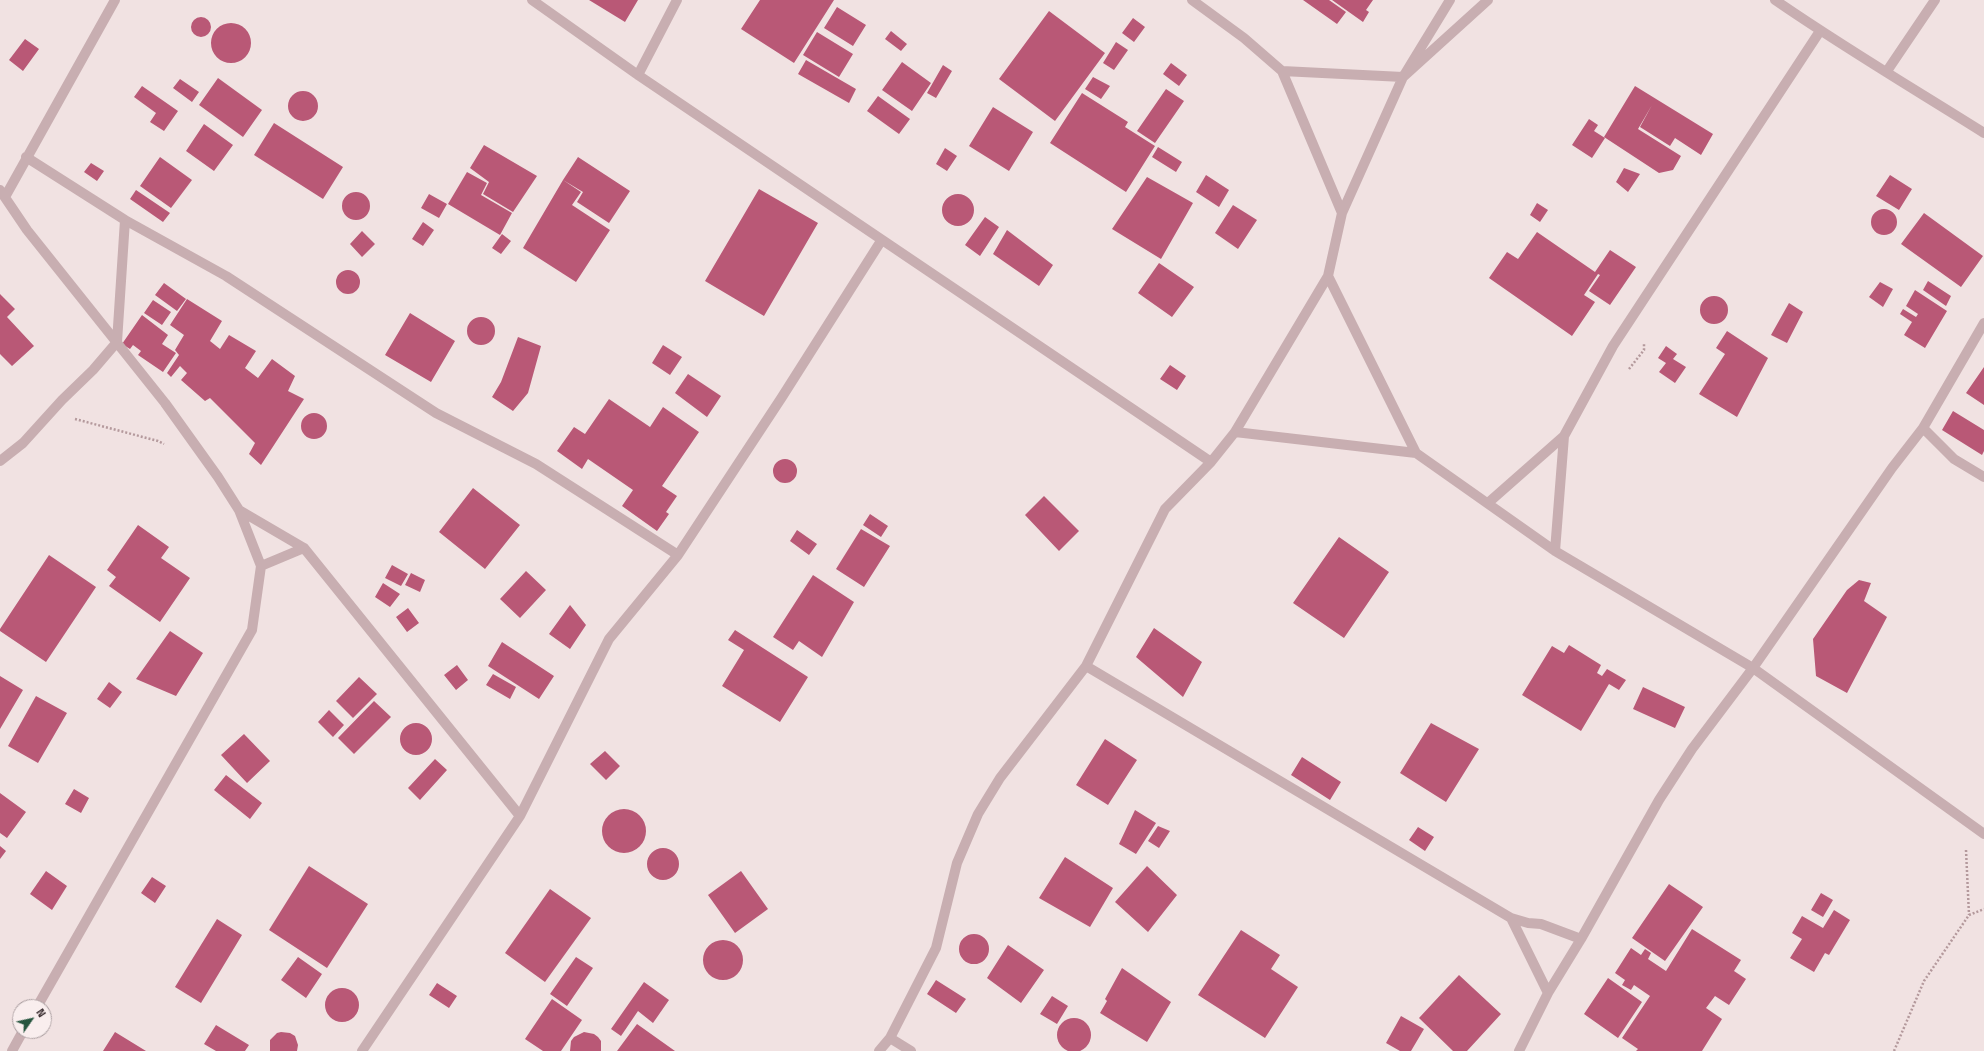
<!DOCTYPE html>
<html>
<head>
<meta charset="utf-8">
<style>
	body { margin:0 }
	#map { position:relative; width:1984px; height:1051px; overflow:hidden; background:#f1e2e2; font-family:"Titillium Web",sans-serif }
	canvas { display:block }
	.north { position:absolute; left:12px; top:999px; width:40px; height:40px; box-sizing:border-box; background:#f9eeee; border:1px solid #aca0a2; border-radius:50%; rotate:56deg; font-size:11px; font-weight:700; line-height:16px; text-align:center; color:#382c2f }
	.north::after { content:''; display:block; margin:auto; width:14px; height:18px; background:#25553e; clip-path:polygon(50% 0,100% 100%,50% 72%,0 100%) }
</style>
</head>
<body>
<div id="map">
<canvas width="1984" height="1051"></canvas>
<div class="north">N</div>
</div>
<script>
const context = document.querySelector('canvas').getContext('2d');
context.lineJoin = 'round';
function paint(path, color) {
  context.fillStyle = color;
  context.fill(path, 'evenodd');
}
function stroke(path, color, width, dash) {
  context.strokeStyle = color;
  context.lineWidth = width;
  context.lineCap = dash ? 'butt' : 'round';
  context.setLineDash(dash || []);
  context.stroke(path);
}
paint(new Path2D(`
	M589 0H638L625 22Z
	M760 0H834L794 63 741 29Z
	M1303 0H1329L1346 12 1337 24Z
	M1332 0H1373L1366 10 1369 12 1363 22Z
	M837 7 866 25 853 46 824 28Z
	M1049 11 1105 53 1055 121 999 79Z
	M191 27a10 10 0 1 1 20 0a10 10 0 1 1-20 0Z
	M1133 18 1145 27 1134 42 1122 33Z
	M211 43a20 20 0 1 1 40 0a20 20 0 1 1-40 0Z
	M891 31 907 44 901 51 885 39Z
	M817 32 853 54 839 77 803 55Z
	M25 39 39 49 23 71 9 60Z
	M1116 42 1128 50 1114 70 1103 63Z
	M806 60 856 89 849 103 798 74Z
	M902 62 931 83 912 111 882 90Z
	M1171 63 1187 75 1179 86 1163 74Z
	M943 65 952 71 936 98 927 93Z
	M1093 77 1110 86 1101 99 1085 89Z
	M218 78 262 110 243 137 199 105Z
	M180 79 199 92 192 102 173 88Z
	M142 86 178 111 164 131 150 122 156 113 134 97Z
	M1635 86 1713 134 1701 155 1675 138 1670 146 1640 127 1652 105 1638 129 1681 156 1673 170 1659 173 1604 137Z
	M1166 89 1184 101 1155 143 1137 131Z
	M288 106a15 15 0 1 1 30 0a15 15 0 1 1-30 0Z
	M1082 93 1128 122 1125 127 1155 146 1126 192 1050 143Z
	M878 96 910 119 899 134 867 111Z
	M993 107 1033 132 1009 171 969 146Z
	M1589 119 1598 125 1594 131 1605 138 1592 158 1572 145Z
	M274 123 343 167 323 199 254 155Z
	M204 124 233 145 214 171 186 151Z
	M484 145 537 176 513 212 483 194 489 182 470 168Z
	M1158 147 1182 162 1176 172 1152 157Z
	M945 148 957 156 947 171 936 164Z
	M160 157 192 180 171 208 140 186Z
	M578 157 630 191 609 223 577 202 583 192 563 180Z
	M91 163 104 171 97 181 84 172Z
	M1624 168 1640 174 1628 192 1616 182Z
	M467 172 487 183 481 195 512 213 500 235 448 204Z
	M1206 175 1229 190 1219 207 1196 192Z
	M1890 175 1912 189 1899 210 1876 196Z
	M1147 177 1193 203 1161 259 1112 229Z
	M563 180 581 192 572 205 610 230 576 282 523 248Z
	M759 189 818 223 764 316 705 281Z
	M136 190 170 213 163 222 130 199Z
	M342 206a14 14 0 1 1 28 0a14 14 0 1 1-28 0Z
	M429 194 447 204 439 218 421 208Z
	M942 210a16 16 0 1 1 32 0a16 16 0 1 1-32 0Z
	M1537 203 1548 210 1540 222 1530 215Z
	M1233 205 1257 220 1238 249 1215 233Z
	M1871 222a13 13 0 1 1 26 0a13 13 0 1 1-26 0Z
	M1924 213 1983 256 1961 287 1901 244Z
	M985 217 999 227 980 256 965 245Z
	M423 222 434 230 423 246 412 239Z
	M1007 230 1053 265 1039 286 993 254Z
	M362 231 375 244 362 257 350 244Z
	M1537 232 1595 272 1610 250 1636 267 1610 305 1589 291 1600 275 1598 274 1584 295 1595 302 1572 336 1489 278 1507 252 1518 259Z
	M502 234 511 241 501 254 492 248Z
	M1159 263 1194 287 1172 317 1138 293Z
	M336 282a12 12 0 1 1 24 0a12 12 0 1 1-24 0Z
	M1928 281 1951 296 1946 306 1923 290Z
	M1880 282 1893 289 1883 307 1869 297Z
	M164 283 186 299 177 311 155 295Z
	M1915 290 1947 311 1925 348 1904 335 1912 322 1900 314 1903 309 1916 317 1918 314 1906 306Z
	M0 294 15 309 7 317 34 346 12 366 0 354Z
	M1700 310a14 14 0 1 1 28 0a14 14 0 1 1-28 0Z
	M187 299 222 321 210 341 220 349 229 335 256 351 245 368 258 378 272 359 295 376 288 391 304 399 261 465 249 454 255 443 210 398 205 401 181 380 187 373 180 366 171 377 167 373 179 355 175 350 184 335 170 325Z
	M153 300 171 312 162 325 144 313Z
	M1789 303 1803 312 1787 343 1771 335Z
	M410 313 455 341 431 382 385 355Z
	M142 315 168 335 162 344 176 353 163 372 138 355 141 351 133 345 130 349 122 344Z
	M467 331a14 14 0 1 1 28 0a14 14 0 1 1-28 0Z
	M1727 331 1768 358 1737 417 1699 394 1725 354 1716 348Z
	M518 337 541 346 528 393 513 411 492 397 501 382Z
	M663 345 682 357 670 375 652 363Z
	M1666 346 1677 354 1673 359 1686 367 1675 383 1659 372 1666 363 1658 358Z
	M1170 365 1186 376 1177 390 1160 379Z
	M1984 367V405L1966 393Z
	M688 374 721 396 707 417 675 393Z
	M609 399 650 427 663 407 699 432 662 486 677 496 666 512 669 514 657 531 622 506 633 490 588 459 582 469 557 451 574 427 585 434Z
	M1953 411 1984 430V451L1982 455 1942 430Z
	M301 426a13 13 0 1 1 26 0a13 13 0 1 1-26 0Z
	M773 471a12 12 0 1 1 24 0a12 12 0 1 1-24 0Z
	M473 488 520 525 485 569 439 532Z
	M1044 496 1079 531 1059 551 1025 515Z
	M870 514 888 526 881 537 863 525Z
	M138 525 169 547 161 558 190 578 160 622 109 586 116 577 107 570Z
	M861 529 890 546 864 587 836 569Z
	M797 530 817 544 809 555 790 541Z
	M1339 537 1389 572 1344 638 1293 603Z
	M49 555 96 587 46 662 0 631V629Z
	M392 565 408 574 401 586 385 578Z
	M526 571 546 590 520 618 500 599Z
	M411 573 425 580 420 592 405 585Z
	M813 575 854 602 822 657 799 641 793 650 773 637Z
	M1859 580 1871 583 1864 601 1887 617 1847 693 1816 676 1813 639 1847 590Z
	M383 583 400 594 390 607 375 597Z
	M570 605 586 625 570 649 549 634Z
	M408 608 419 623 407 632 396 617Z
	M1154 628 1202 662 1183 697 1136 657Z
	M735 630 808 677 780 722 722 686 744 650 728 640Z
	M170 631 203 653 176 696 136 679Z
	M502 642 554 676 539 699 488 666Z
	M1569 645 1601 665 1597 673 1602 676 1607 669 1626 680 1619 690 1609 684 1581 731 1522 695 1552 646 1564 653Z
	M457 665 468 680 456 690 444 675Z
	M493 674 516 687 510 699 486 685Z
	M0 676 23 690 0 729Z
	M359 677 377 694 353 718 336 701Z
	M109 682 122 692 110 708 97 699Z
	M1643 687 1685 707 1675 728 1633 709Z
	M36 696 67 713 38 763 8 746Z
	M374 701 391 717 354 754 338 738Z
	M329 710 344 725 333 737 318 722Z
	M1431 723 1479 749 1446 802 1400 773Z
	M400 739a16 16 0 1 1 32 0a16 16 0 1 1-32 0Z
	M244 734 270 761 247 783 221 755Z
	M1105 739 1137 760 1108 805 1076 785Z
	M605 751 620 766 606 780 590 764Z
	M1302 757 1341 782 1330 800 1291 775Z
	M435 759 447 770 420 800 408 788Z
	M226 775 262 803 250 819 214 790Z
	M74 789 89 798 81 813 65 804Z
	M0 793 26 812 7 838 0 833Z
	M602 831a22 22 0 1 1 44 0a22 22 0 1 1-44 0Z
	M1135 810 1156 823 1136 854 1119 844Z
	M1158 826 1170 831 1159 848 1148 841Z
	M1418 827 1434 837 1425 851 1409 840Z
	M0 846 6 851 0 859Z
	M647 864a16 16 0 1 1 32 0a16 16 0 1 1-32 0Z
	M1065 857 1113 888 1090 927 1039 898Z
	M309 866 368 904 327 968 269 930Z
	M1147 866 1177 895 1148 932 1115 902Z
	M46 871 67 886 52 910 30 894Z
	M741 871 768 909 735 933 708 895Z
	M152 877 166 886 155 903 141 893Z
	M1669 884 1703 907 1665 961 1632 938Z
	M550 889 591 918 545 982 505 953Z
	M1821 893 1833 900 1823 917 1811 910Z
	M1834 910 1850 920 1829 955 1825 953 1814 972 1790 958 1802 939 1792 933 1802 916 1823 928Z
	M217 919 242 935 201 1003 175 987Z
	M1692 929 1741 960 1734 971 1746 979 1729 1005 1715 996 1706 1008 1722 1019 1702 1051H1636L1638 1049 1622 1038 1650 996 1634 985 1631 990 1622 985 1625 980 1615 973 1631 948 1641 955 1645 949 1651 953 1648 959 1666 971Z
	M1241 930 1280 955 1271 969 1298 987 1265 1038 1198 995Z
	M959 949a15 15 0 1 1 30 0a15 15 0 1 1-30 0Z
	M703 960a20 20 0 1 1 40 0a20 20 0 1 1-40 0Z
	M1008 945 1044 970 1021 1003 987 978Z
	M298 957 322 974 306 998 281 980Z
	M576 957 593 968 567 1006 550 994Z
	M1122 968 1171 1002 1147 1042 1100 1013 1107 1001 1105 999Z
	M1459 975 1501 1014 1467 1051H1453L1419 1018Z
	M1608 978 1642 1002 1618 1038 1584 1014Z
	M936 980 966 999 956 1013 927 994Z
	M644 982 669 1000 653 1023 638 1011 621 1036 611 1029Z
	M437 983 457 996 449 1008 429 995Z
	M325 1005a17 17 0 1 1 34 0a17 17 0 1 1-34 0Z
	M1052 996 1068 1006 1057 1024 1040 1014Z
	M552 999 582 1020 561 1051H543L525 1039Z
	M1401 1016 1424 1029 1411 1051H1400L1386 1043Z
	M1057 1035a17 17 0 1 1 34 0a17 17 0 1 1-34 0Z
	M637 1024 675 1051H617Z
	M216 1025 249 1045 245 1051H216L204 1044Z
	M115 1032 146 1051H103Z
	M281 1032 290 1033 295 1036 298 1045 297 1051H270V1040L277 1033Z
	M584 1032 594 1034 598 1037 601 1041V1051H570L571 1041 574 1037Z`), '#b95876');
stroke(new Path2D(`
	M1629 369 1644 350V343
	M75 419 158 441 164 444
	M1966 850 1969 915
	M1894 1051 1924 981 1969 915 1984 909`), '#b4999c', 2.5, [2, 2]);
stroke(new Path2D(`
	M532 0 638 75 1211 462
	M1192 0 1244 38 1282 71 1403 77 1488 0
	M1775 0C1843 47 1914 89 1984 133
	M1282 71 1342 213
	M1887 71 1935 0
	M638 75 677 0
	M26 157 125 220 226 276 436 413 536 464 678 555
	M0 190 27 230 165 403 218 477 239 510 304 548 520 816
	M5 197 115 0
	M1328 276 1416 453
	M1923 428 1954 459 1984 477
	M1235 432 1416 453 1555 551 1753 668 1984 834
	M0 461 23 443 62 400 93 370 117 342 125 220
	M1488 503 1564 436 1613 346 1820 31
	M1555 551 1564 436
	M261 566 304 548
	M1086 666 1511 918 1528 923 1541 924 1581 939
	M1511 918 1548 993
	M37 1007 252 630 261 566 239 510
	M890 1038 911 1051
	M12 1051 23 1031
	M362 1051 520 816 609 639 678 555 782 397 881 241
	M879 1051 890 1038 936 948 957 863 978 814 1000 778 1086 666 1165 509 1211 462 1235 432 1328 276 1342 213 1403 77 1450 0
	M1519 1051 1548 993 1581 939 1659 800 1692 749 1753 668 1892 468 1923 428 1984 323`), '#c8aeb1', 10);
</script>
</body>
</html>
